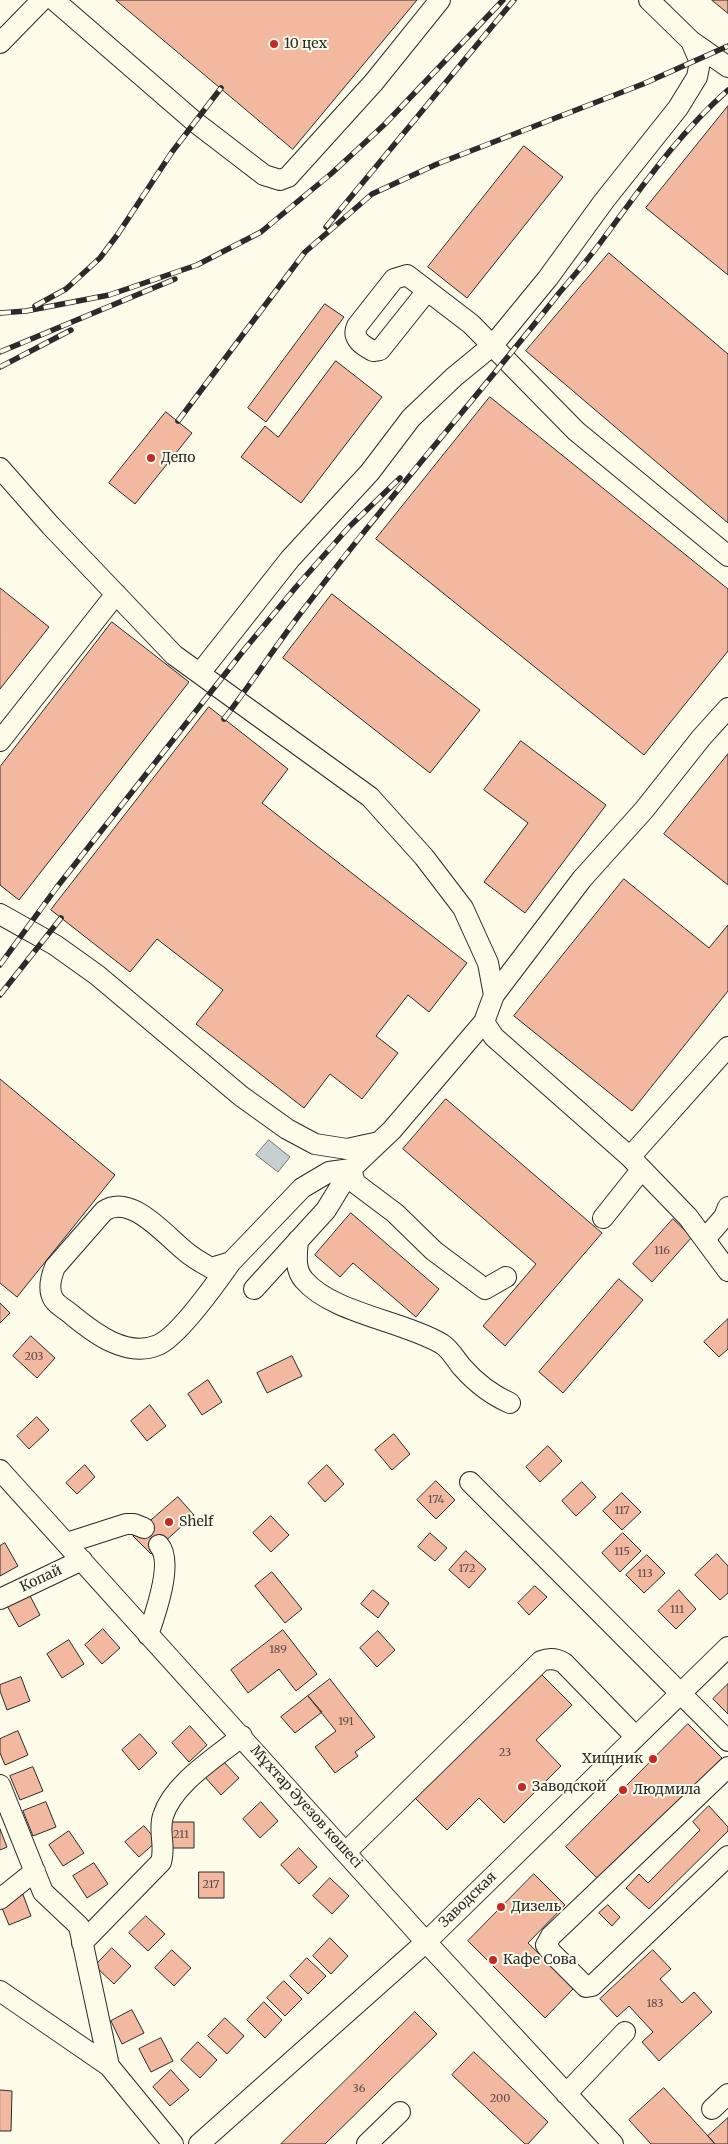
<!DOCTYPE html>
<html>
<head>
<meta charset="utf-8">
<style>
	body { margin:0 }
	canvas { display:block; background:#fdfbea }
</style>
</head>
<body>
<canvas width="728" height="2144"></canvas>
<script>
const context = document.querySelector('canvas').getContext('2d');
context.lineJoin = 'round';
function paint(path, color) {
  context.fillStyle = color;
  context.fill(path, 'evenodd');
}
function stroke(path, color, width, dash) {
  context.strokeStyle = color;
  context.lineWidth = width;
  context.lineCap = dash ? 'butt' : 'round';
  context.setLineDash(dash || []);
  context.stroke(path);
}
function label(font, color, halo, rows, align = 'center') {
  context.font = font + ' Merriweather,serif';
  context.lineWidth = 4;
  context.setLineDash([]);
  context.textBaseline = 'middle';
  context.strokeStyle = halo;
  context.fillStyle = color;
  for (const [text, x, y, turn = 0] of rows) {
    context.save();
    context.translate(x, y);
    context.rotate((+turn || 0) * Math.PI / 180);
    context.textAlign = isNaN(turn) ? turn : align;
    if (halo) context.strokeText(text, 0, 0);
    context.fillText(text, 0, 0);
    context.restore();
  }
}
const water = new Path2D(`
	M269 1140 290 1157 278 1172 256 1155Z`);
paint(water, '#c7d0d0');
stroke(water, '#74746e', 1);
const building = new Path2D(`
	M116 0H417L293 149Z
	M712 0H728V13Z
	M728 106V275L646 208Z
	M524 146 563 177 467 298 428 267Z
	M609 253 728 354V523L526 351Z
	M325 304 344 317 266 422 248 408Z
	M336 361 382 397 301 503 241 457 265 426 278 437Z
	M490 397 728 589V651L644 755 376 539Z
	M166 412 192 433 135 504 109 483Z
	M0 588 49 627 0 689Z
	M332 594 480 710 430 773 283 658Z
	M112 622 189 682 19 900 0 885V767Z
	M209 707 288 769 262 803 467 963 429 1012 408 995 376 1036 398 1053 362 1099 330 1074 304 1108 196 1024 223 990 157 939 130 972 51 910Z
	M521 741 606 805 525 913 484 882 528 823 484 790Z
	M728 754V885L664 834Z
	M624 879 709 948 728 925V991L632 1111 514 1016Z
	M0 1079 115 1175 17 1297 0 1283Z
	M446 1099 602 1233 505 1346 483 1326 536 1264 403 1149Z
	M351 1213 439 1289 416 1317 353 1263 340 1277 315 1255Z
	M673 1219 692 1237 652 1282 633 1264Z
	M619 1279 643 1300 563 1393 539 1372Z
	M0 1303 10 1313 0 1323Z
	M728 1319V1349L719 1357 704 1342Z
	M31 1336 55 1358 37 1378 13 1356Z
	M292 1356 302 1376 267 1393 257 1373Z
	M208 1380 222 1402 202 1415 188 1394Z
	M150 1405 166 1426 147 1441 131 1421Z
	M37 1417 49 1430 29 1449 17 1436Z
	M394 1434 410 1454 392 1470 375 1450Z
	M548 1446 562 1461 540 1482 526 1467Z
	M85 1465 95 1477 77 1494 66 1483Z
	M327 1465 344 1484 325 1502 308 1483Z
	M436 1481 455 1500 436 1519 417 1500Z
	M582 1482 596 1497 576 1516 562 1501Z
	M622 1493 641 1512 622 1530 603 1511Z
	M178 1497 194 1515 151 1554 133 1536Z
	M271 1516 289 1535 271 1552 253 1533Z
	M430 1533 447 1548 435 1561 418 1547Z
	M623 1533 641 1551 620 1572 602 1553Z
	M5 1543 18 1566 0 1576V1546Z
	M466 1551 486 1569 469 1588 449 1570Z
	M717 1554 728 1566V1593L720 1600 695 1575Z
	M647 1555 665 1573 644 1593 626 1575Z
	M272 1572 302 1609 285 1623 255 1586Z
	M535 1586 547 1597 529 1615 518 1603Z
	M373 1590 389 1603 378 1618 361 1604Z
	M679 1590 696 1609 676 1629 658 1611Z
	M28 1592 40 1615 19 1627 6 1604Z
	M103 1629 120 1648 102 1664 85 1645Z
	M283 1630 317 1674 296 1691 279 1669 248 1693 231 1670Z
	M378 1631 395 1650 377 1667 360 1648Z
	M69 1640 84 1664 62 1678 47 1654Z
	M541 1674 572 1705 536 1740 561 1766 504 1823 479 1798 447 1830 415 1798Z
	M21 1677 30 1701 7 1710 0 1691V1685Z
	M330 1679 375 1737 355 1752 358 1756 335 1773 315 1747 336 1731 308 1696Z
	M728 1684V1714L713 1699Z
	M308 1696 322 1712 295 1733 281 1717Z
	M688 1724 722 1758 600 1881 566 1847Z
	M190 1726 207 1745 189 1762 172 1743Z
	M18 1731 28 1755 5 1765 0 1753V1739Z
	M140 1734 157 1753 139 1770 122 1750Z
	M221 1759 239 1778 221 1795 204 1776Z
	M33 1767 43 1791 20 1800 10 1776Z
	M46 1802 56 1827 33 1836 23 1811Z
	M261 1802 278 1821 260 1838 243 1819Z
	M709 1806 728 1827V1831L649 1909 626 1888 639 1874 648 1883 700 1830 693 1822Z
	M169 1822H194V1848H169Z
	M144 1826 157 1841 139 1857 125 1842Z
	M0 1829 7 1847 0 1850Z
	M69 1831 84 1853 63 1866 49 1845Z
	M299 1848 317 1867 299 1884 281 1865Z
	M94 1863 108 1884 87 1898 73 1876Z
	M199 1872H224V1898H199Z
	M534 1874 565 1905 528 1943 574 1988 545 2018 468 1941Z
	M330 1878 349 1896 332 1914 313 1896Z
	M22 1892 31 1916 9 1925 0 1903Z
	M608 1905 620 1917 612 1926 599 1913Z
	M146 1916 165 1934 148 1951 129 1933Z
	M330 1938 348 1956 331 1974 313 1956Z
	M112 1948 131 1966 114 1984 95 1966Z
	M172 1950 191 1968 174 1986 155 1968Z
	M653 1950 671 1969 660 1979 682 2003 694 1992 712 2012 659 2061 642 2042 653 2032 629 2006 617 2017 600 1999Z
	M307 1958 326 1976 308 1994 290 1976Z
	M284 1981 302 1999 285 2016 267 1998Z
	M264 2002 282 2020 265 2038 247 2020Z
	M132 2010 144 2033 122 2044 111 2021Z
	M415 2012 437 2034 325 2144H281Z
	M225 2018 244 2036 227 2054 208 2036Z
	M161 2038 173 2061 151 2072 139 2049Z
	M198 2042 217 2060 200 2078 181 2060Z
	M474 2052 548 2122 528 2144H525L452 2075Z
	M171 2070 189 2090 170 2106 153 2087Z
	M664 2088 708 2136 715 2144H651L629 2120Z
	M0 2090 12 2091 11 2131H0Z
	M728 2118V2144H715L708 2136Z`);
paint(building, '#f2b8a0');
stroke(building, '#2b2b2b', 1);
const minor = new Path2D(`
	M54 0 195 122 264 175 280 180 288 177 374 82 440 0
	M649 0 691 41 728 67
	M0 43 42 0
	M427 291 380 350 373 351C364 346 351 339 357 326L394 279 407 275 471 324 576 431 728 556
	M0 468 51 526 174 655 370 797 424 857 463 908 488 963 494 995 484 1022 494 1037 630 1157
	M200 673 290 559 370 472 411 418 454 377 493 345 548 278 604 201 678 108 697 77 700 62 691 41
	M0 741 116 594
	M0 914 55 945 97 975 241 1096 287 1129 315 1144 347 1149 379 1142
	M494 995 582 879 644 810 701 738 728 708
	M484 1022 392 1130 351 1169 355 1183 395 1213 434 1251 485 1289 506 1277
	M728 1047 630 1157 688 1217 728 1271
	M603 1218 642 1169
	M705 1239 724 1217 728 1207
	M298 1240C297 1253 294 1269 304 1280 332 1313 403 1321 442 1344 450 1349 456 1360 462 1367 476 1383 492 1395 510 1403
	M231 1262C217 1282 179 1336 158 1345 127 1358 95 1334 72 1315 67 1310 58 1306 54 1300 47 1290 51 1277 55 1267L104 1211C131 1193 165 1235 185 1251 193 1258 202 1263 211 1268L231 1262 302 1188 329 1172 351 1169
	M254 1289 326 1210 351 1169
	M0 1470 426 1942 613 2144
	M470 1482 728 1741
	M67 1543 126 1524H134L144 1528
	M0 1599 82 1560
	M148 1635C155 1615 174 1562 159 1545
	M728 1767 551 1936 546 1945 552 1953 586 1987 592 1986 728 1856
	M0 1785 43 1892 79 1926 109 2066 173 2144
	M346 1852 541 1661C549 1658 556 1658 564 1663L635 1736
	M0 1899 35 1871
	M82 1943 161 1862C166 1846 158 1831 163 1816 173 1783 217 1757 242 1736
	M0 1991 109 2066
	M566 2094 625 2032
	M712 2109 728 2094
	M199 2144 426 1942 728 1647
	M367 2144 400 2112`);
stroke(minor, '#2b2b2b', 22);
stroke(minor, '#fdfbea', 20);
const rail = new Path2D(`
	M326 227 514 0
	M35 306 66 289 100 258 118 234 172 152 221 88
	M0 313 26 311 109 295 197 265 261 232 332 173 385 124 503 0
	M0 352 175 279
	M0 367 71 330
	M178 421 305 252 372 194 437 164 643 84 728 46
	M224 719C254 680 280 639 310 601 390 495 478 396 560 292 576 273 592 255 606 235 644 184 680 132 728 90
	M0 965 57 887 244 650 296 587 349 527 400 478
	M0 995 61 918`);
stroke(rail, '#2b2b2b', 5.5);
stroke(rail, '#fdfbea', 4, [11]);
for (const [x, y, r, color] of [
	[274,44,5,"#c62828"],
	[151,458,5,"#c62828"],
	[169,1522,5,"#c62828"],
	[653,1759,5,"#c62828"],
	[522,1787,5,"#c62828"],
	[623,1790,5,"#c62828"],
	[501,1907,5,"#c62828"],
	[493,1960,5,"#c62828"]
]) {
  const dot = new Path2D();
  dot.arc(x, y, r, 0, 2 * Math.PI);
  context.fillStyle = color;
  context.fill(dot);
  stroke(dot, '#fdfbea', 2);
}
label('11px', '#5d4e48', null, [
	["116",662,1251],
	["203",34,1357],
	["174",436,1500],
	["117",622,1511],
	["115",622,1552],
	["172",467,1569],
	["113",645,1574],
	["111",677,1610],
	["189",278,1650],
	["191",346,1722],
	["23",505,1753],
	["211",181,1835],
	["217",211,1885],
	["183",655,2004],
	["36",359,2089],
	["200",500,2099]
]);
label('14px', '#2b2b2b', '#fdfbea', [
	["10 цех",284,44],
	["Депо",161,458],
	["Shelf",179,1522],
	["Хищник",643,1759,"right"],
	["Заводской",532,1787],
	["Людмила",633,1790],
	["Дизель",511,1907],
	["Кафе Сова",503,1960]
], 'left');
label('14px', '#2b2b2b', '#fdfbea', [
	["Копай",41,1579,-25],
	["Мұхтар Әуезов көшесі",306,1807,48],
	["Заводская",468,1900,-44]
]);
</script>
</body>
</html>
